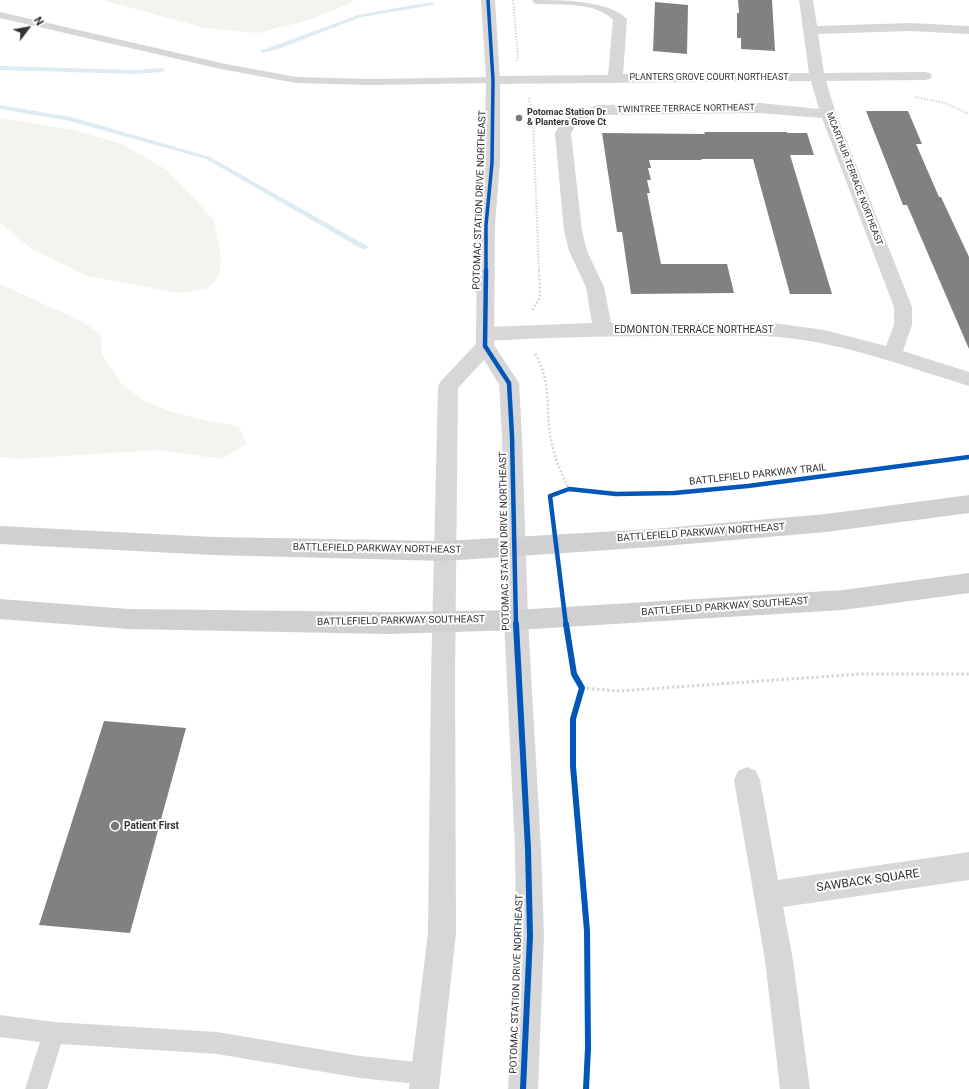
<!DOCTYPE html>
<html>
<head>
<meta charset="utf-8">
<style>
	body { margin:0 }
	#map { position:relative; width:969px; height:1089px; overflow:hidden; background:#fff; font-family:Roboto,sans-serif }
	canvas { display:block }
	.north { position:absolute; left:8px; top:8px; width:40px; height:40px; -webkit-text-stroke:3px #fff; paint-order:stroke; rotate:58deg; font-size:11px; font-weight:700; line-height:16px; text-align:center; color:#333 }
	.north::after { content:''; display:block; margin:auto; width:14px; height:18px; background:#333; clip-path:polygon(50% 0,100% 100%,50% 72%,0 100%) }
</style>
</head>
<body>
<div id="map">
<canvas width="969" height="1089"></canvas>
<div class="north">N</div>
</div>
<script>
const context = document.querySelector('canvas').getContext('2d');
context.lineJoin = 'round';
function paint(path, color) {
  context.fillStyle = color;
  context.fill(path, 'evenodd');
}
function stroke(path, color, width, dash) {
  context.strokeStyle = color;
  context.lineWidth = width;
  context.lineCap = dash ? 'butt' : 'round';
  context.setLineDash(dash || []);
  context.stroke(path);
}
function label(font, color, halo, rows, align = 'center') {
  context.font = font + ' Roboto,sans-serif';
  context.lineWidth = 4;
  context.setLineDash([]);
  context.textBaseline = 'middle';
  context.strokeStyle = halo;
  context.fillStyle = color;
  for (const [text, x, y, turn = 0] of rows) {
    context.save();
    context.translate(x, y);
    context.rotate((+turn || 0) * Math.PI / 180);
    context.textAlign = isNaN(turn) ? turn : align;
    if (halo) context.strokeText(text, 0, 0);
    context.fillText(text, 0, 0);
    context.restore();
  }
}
paint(new Path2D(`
	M102 0H355L335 10 310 20 258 33 205 28Z
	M0 118 74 130 122 144 167 170 214 220 221 256 220 275 207 289 179 293 87 276 32 249 0 223Z
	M0 284 83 322 101 335 102 355 122 384 144 401 172 412 206 421 238 426 247 444 221 459 159 450 19 459 0 457Z`), '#f1f5ed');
paint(new Path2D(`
	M431 2 434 4 433 5 361 17 281 48 263 53 260 51 358 15Z
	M0 66 135 70 162 68 165 70 162 72 135 74 0 70Z
	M0 105 71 117 210 157 369 247 365 249H362L206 159 70 121 0 109Z`), '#ddebf3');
paint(new Path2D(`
	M738 0H772L775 51 741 49V38H737V13H739Z
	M655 2 688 5 687 54 653 51Z
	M866 111H908L922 144H916L939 197H941L969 257V349L907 205H903Z
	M704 132H787V133H807L814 155H790L832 294H790L753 159H701L702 160H649L651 168H648L651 180H647L650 193H647L661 264H727L734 293 631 294 622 232H617L602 133 705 134Z
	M104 721 186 728 130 933 39 925Z`), '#818181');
stroke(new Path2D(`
	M513 0 518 58 516 61
	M915 97 945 103 969 114
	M529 98 533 121 539 271`), '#d6d6d6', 2, [1.5, 1.5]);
stroke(new Path2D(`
	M532 310 540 298 539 270
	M535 354C551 379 546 406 550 434 553 453 560 472 569 489
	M550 496 569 489 616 494 674 493 748 486 969 457`), '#d6d6d6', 2.5, [2, 2]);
stroke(new Path2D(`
	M574 674 582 688 573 719V766L587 931 588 1048 586 1089
	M582 688 619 691 861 674H969`), '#d6d6d6', 3, [2.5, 2.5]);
paint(new Path2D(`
	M0 12 221 63 296 77 370 79 493 77 498 80 493 83 370 85 296 83 221 69 0 18Z
	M0 1015 54 1022 217 1032 360 1056 426 1063 434 1066 437 1074 434 1082 426 1085 360 1078 217 1054 61 1044 47 1089H25L40 1042 0 1037Z`), '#d7d7d7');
paint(new Path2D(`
	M532 0C561 0 609 0 627 19L623 74 809 73 799 0H813L817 26 910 23 969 26V34L910 31 818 34 824 73 925 72 930 73 932 76 930 79 925 80 826 81 836 114 912 307V325L903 351 969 372V386C910 368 850 345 788 338 754 334 719 336 685 336 618 336 552 337 485 341L478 339 476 334 478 329 485 327 592 323 586 287 569 251 564 231 555 133 564 119 572 113 598 105 760 103 819 109 811 81 493 84 488 83 486 80 488 77 493 76 608 75 613 20C596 2 562 5 539 4L534 3ZM760 113 822 118 894 307V325L886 346 824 330 774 323H611L604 287 587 251 582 231 571 133C577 122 586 117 598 115Z
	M747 767 756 771 760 780 778 880 969 852V880L783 907 793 960 810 1089H780L765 960 734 780 738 771Z`), '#d7d7d7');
paint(new Path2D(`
	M481 0H495L500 80V163L495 225 494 345 519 383 522 436 528 620 541 849 544 936 538 1089H508L516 936 515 849 504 620 502 436 499 384 484 360 458 388 455 677 456 933 439 1089H409L428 933 431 677 438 386 441 381 476 344 477 225 484 163 486 80Z`), '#d7d7d7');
paint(new Path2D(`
	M969 495V513L826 532 653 547 444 561 213 555 0 544V526L213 537 444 541 653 529 826 514Z
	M969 573V593L843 610 516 630 389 634 128 629 0 619V599L128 609 389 612 516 610 843 590Z`), '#d0d0d0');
stroke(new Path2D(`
	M486 271V225L492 163 493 80 488 0`), '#0057b8', 3.5);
stroke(new Path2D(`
	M486 270 485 346 509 383 512 436 516 625
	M566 625 550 496 569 489 616 494 674 493 748 486 969 457`), '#0057b8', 4.5);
stroke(new Path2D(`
	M516 624 528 849 530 936 523 1089
	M566 624 574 674 582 688 573 719V766L587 931 588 1048 586 1089`), '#0057b8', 6);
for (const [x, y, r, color] of [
	[519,118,4,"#7a7a7a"],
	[115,826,5,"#7a7a7a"]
]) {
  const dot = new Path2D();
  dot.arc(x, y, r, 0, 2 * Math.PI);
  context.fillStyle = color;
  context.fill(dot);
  stroke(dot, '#fff', 1.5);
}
label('9px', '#333', '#fff', [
	["PLANTERS GROVE COURT NORTHEAST",709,78],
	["TWINTREE TERRACE NORTHEAST",686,109,-1],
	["MCARTHUR TERRACE NORTHEAST",854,179,69]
]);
label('bold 9px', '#333', '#fff', [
	["Potomac Station Dr",527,113],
	["& Planters Grove Ct",527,123]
], 'left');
label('10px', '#333', '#fff', [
	["POTOMAC STATION DRIVE NORTHEAST",480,200,-88],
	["EDMONTON TERRACE NORTHEAST",694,330],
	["BATTLEFIELD PARKWAY TRAIL",758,475,-6],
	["BATTLEFIELD PARKWAY NORTHEAST",701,533,-4],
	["POTOMAC STATION DRIVE NORTHEAST",505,541,-91],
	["BATTLEFIELD PARKWAY NORTHEAST",377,549,1],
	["BATTLEFIELD PARKWAY SOUTHEAST",725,607,-4],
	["BATTLEFIELD PARKWAY SOUTHEAST",401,621,-1],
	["POTOMAC STATION DRIVE NORTHEAST",517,984,-88]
]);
label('bold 10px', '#333', '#fff', [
	["Patient First",124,826]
], 'left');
label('12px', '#333', '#fff', [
	["SAWBACK SQUARE",868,881,-8]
]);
</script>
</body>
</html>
